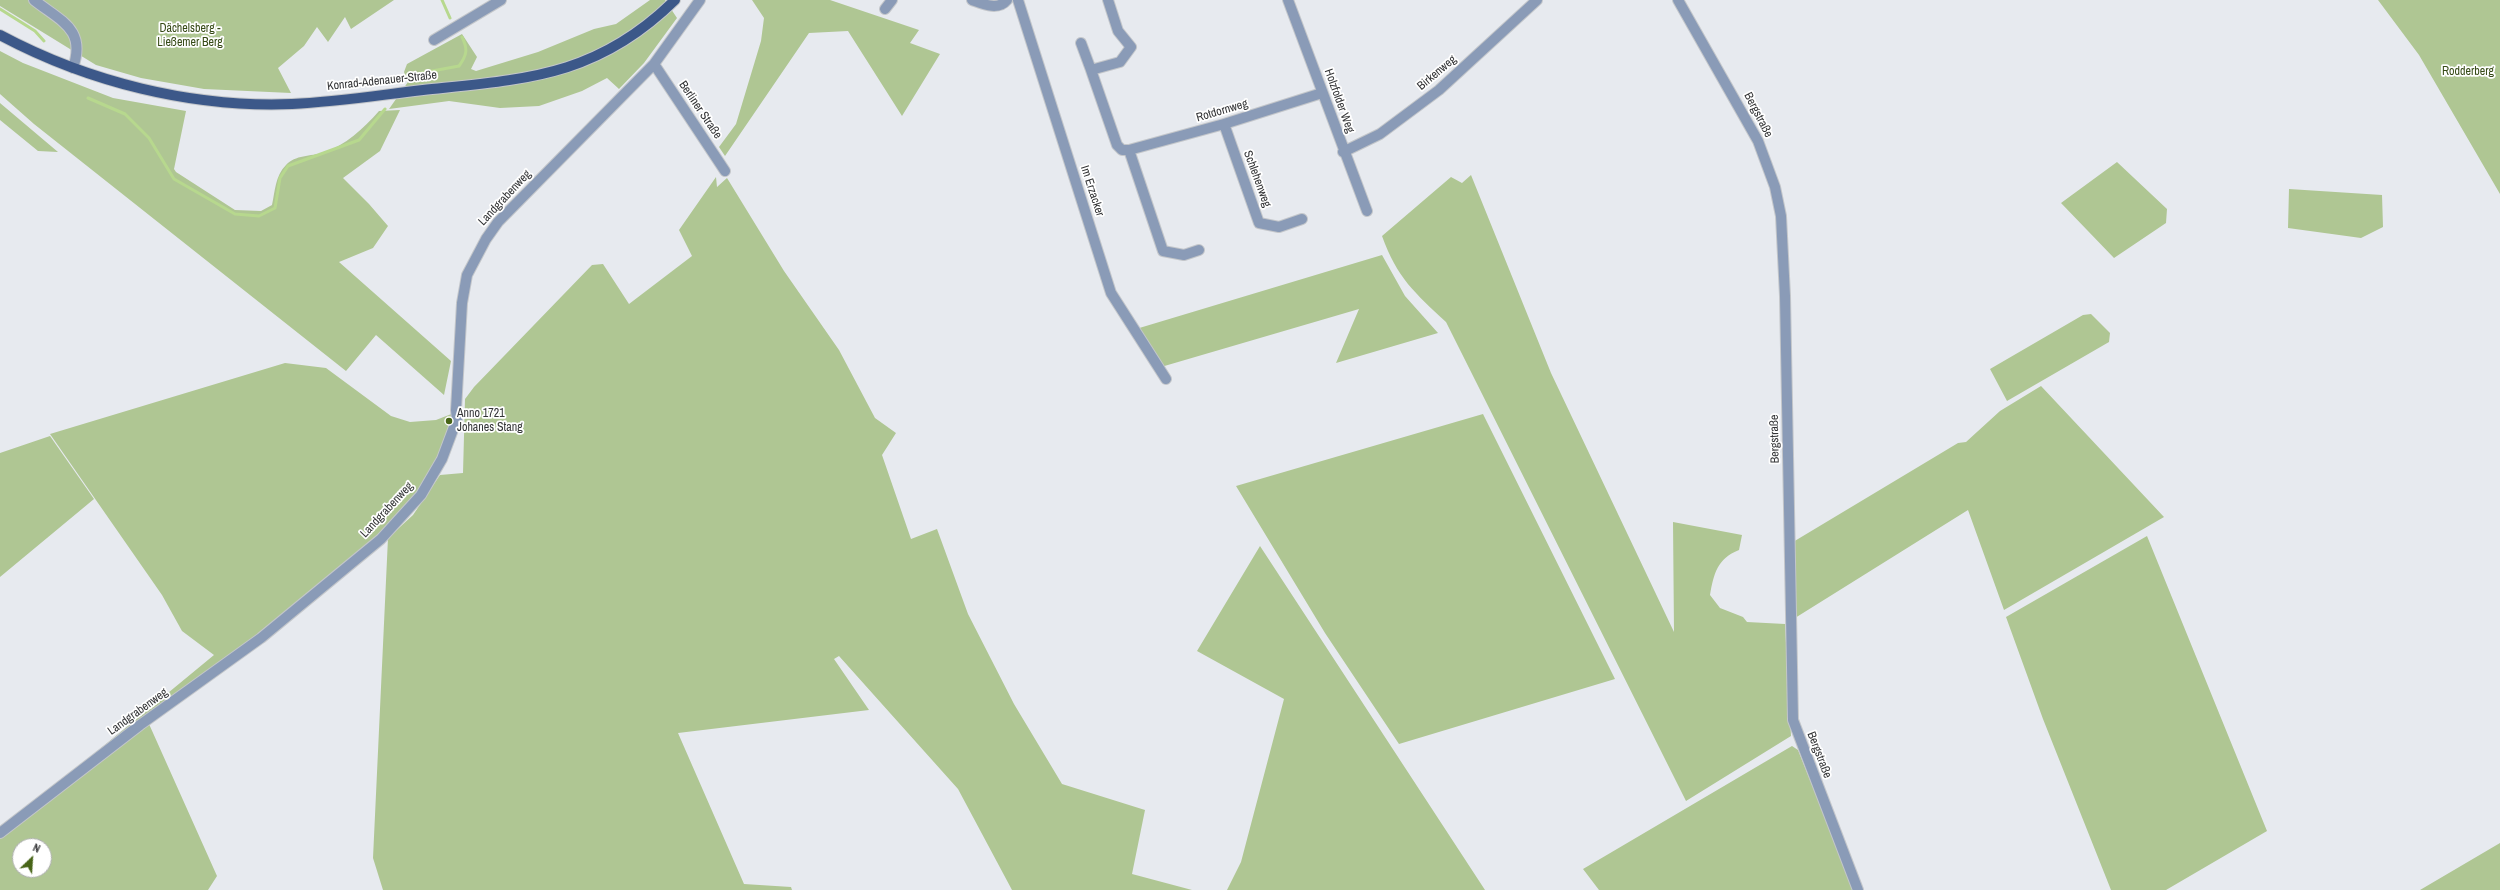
<!DOCTYPE html>
<html>
<head>
<meta charset="utf-8">
<style>
	body { margin:0 }
	#map { position:relative; width:2500px; height:890px; overflow:hidden; background:#e7eaef; font-family:"Archivo Narrow",sans-serif }
	canvas { display:block }
	.north { position:absolute; left:12px; top:838px; width:40px; height:40px; box-sizing:border-box; background:#fff; border:1px solid #adaeaf; border-radius:50%; rotate:25deg; font-size:11px; font-weight:700; line-height:16px; text-align:center; color:#333436 }
	.north::after { content:''; display:block; margin:auto; width:14px; height:18px; background:#476417; clip-path:polygon(50% 0,100% 100%,50% 72%,0 100%) }
</style>
</head>
<body>
<div id="map">
<canvas width="2500" height="890"></canvas>
<div class="north">N</div>
</div>
<script>
const context = document.querySelector('canvas').getContext('2d');
context.lineJoin = 'round';
function paint(path, color) {
  context.fillStyle = color;
  context.fill(path, 'evenodd');
}
function stroke(path, color, width, dash) {
  context.strokeStyle = color;
  context.lineWidth = width;
  context.lineCap = dash ? 'butt' : 'round';
  context.setLineDash(dash || []);
  context.stroke(path);
}
function label(font, color, halo, rows, align = 'center') {
  context.font = font + ' "Archivo Narrow",sans-serif';
  context.lineWidth = 3.5;
  context.setLineDash([]);
  context.textBaseline = 'middle';
  context.strokeStyle = halo;
  context.fillStyle = color;
  for (const [text, x, y, turn = 0] of rows) {
    context.save();
    context.translate(x, y);
    context.rotate((+turn || 0) * Math.PI / 180);
    context.textAlign = isNaN(turn) ? turn : align;
    if (halo) context.strokeText(text, 0, 0);
    context.fillText(text, 0, 0);
    context.restore();
  }
}
paint(new Path2D(`
	M0 0H394L351 29 345 17 328 42 317 27 304 46 278 68 291 93 204 89 141 78 96 65 0 6Z
	M650 0H665L677 18 644 63 619 89 607 78 582 91 539 106 500 108 449 101 389 109 408 82 404 72 407 64 462 34 477 57 471 69 476 71 538 52 594 29 616 24Z
	M752 0H830L919 30 910 43 940 54 902 116 848 31 809 33 725 156 719 147 736 124 761 41 764 18Z
	M2378 0H2500V194L2419 55Z
	M0 51 23 63 113 98 186 111 174 169 176 172 235 210 261 211 272 205C275 192 275 176 286 165 295 155 311 156 323 153 346 145 363 129 379 111L400 110 380 151 343 178 369 204 388 226 373 248 339 262 451 361 444 395 376 335 346 371 34 124 0 94Z
	M0 103 58 152 38 151 0 120Z
	M2117 162 2167 209 2166 223 2114 258 2061 203Z
	M1471 175 1551 373 1674 632 1673 522 1742 535 1739 550C1717 559 1714 573 1710 595L1720 608 1743 617 1747 622 1785 624 1791 736 1686 801 1446 322C1415 293 1397 278 1382 236L1451 177 1462 183Z
	M716 177 717 187 727 178 784 271 839 350 875 418 896 433 882 455 911 539 937 529 968 614 1014 704 1062 784 1145 810 1132 874 1192 890H1012L958 789 839 656 834 659 869 710 678 733 744 884 791 887 792 890H383L373 858 388 538 413 515 440 475 463 473 465 399 474 387 592 265 603 264 629 304 692 256 679 230Z
	M2289 189 2382 195 2383 227 2361 238 2288 228Z
	M1382 255 1405 296 1438 333 1336 363 1359 309 1161 367 1136 329Z
	M2091 314 2110 333 2109 342 2007 401 1990 369 2083 315Z
	M285 363 326 368 391 416 410 422 436 420 454 413 455 419 439 457 419 493 379 536 258 636 83 763 214 655 182 631 162 595 50 434Z
	M2041 386 2164 517 2004 610 1968 510 1795 618 1793 542 1958 443 1966 442 2000 411Z
	M1483 414 1615 679 1399 744 1325 633 1236 486Z
	M50 436 94 499 0 577V453Z
	M2147 536 2267 831 2166 890H2111L2043 719 2006 617Z
	M1260 546 1485 890H1227L1241 862 1284 699 1197 651Z
	M149 724 217 876 208 890H0V837ZM20 846H44V870H20Z
	M1792 746 1798 750 1854 890H1599L1583 869Z
	M2500 843V890H2420Z`), '#afc693');
stroke(new Path2D(`
	M442 0 450 18
	M0 9 35 31 44 41
	M416 74 459 66C467 55 468 49 462 37
	M88 98 125 114 149 138 174 179 235 214 259 216 275 208 280 178 288 166 359 140 385 109`), '#b7d88e', 3);
const minor = new Path2D(`
	M34 0C62 22 86 29 73 68
	M972 0C983 4 998 11 1007 0
	M1018 0 1111 293 1166 379
	M1108 0 1118 31 1131 47 1120 62 1091 70 1117 145 1122 150H1129
	M1288 0 1367 211
	M1678 0 1758 141 1775 187 1781 216 1785 296 1793 720 1858 890
	M885 9 892 0
	M434 40 501 0
	M1081 43 1091 70
	M654 64 725 171
	M1224 124 1259 223 1279 227 1302 219
	M1343 152 1380 134 1439 90 1537 0
	M1199 250 1184 255 1163 251 1129 150 1224 124 1322 93
	M0 833 140 725 261 638 381 539 421 495 442 459 457 419 456 410 462 303 467 275 486 239 498 222 654 64 700 0`);
const major = new Path2D(`
	M0 35C88 82 192 108 292 104 336 102 380 95 423 90 526 79 597 77 675 0`);
stroke(minor, '#c3c6ca', 12);
stroke(major, '#c3c6ca', 12);
stroke(minor, '#8a9bb7', 10);
stroke(major, '#3c5889', 10);
for (const [x, y, r, color] of [
	[449,421,4,"#476417"]
]) {
  const dot = new Path2D();
  dot.arc(x, y, r, 0, 2 * Math.PI);
  context.fillStyle = color;
  context.fill(dot);
  stroke(dot, '#fff', 1.5);
}
label('12px', '#364a16', '#fff', [
	["Dächelsberg -",190,29],
	["Ließemer Berg",190,43],
	["Rodderberg",2468,72]
]);
label('12px', '#333436', '#fff', [
	["Birkenweg",1437,73,-40],
	["Konrad-Adenauer-Straße",382,81,-6],
	["Holzfolder Weg",1339,101,70],
	["Berliner Straße",700,110,56],
	["Rotdornweg",1222,111,-16],
	["Bergstraße",1758,115,63],
	["Schlehenweg",1257,179,70],
	["Im Erzacker",1092,191,72],
	["Landgrabenweg",505,198,-47],
	["Bergstraße",1775,439,-91],
	["Landgrabenweg",387,510,-47],
	["Landgrabenweg",138,712,-36],
	["Bergstraße",1819,755,69]
]);
label('12px', '#333436', '#fff', [
	["Anno 1721",457,414],
	["Johanes Stang",457,428]
], 'left');
</script>
</body>
</html>
